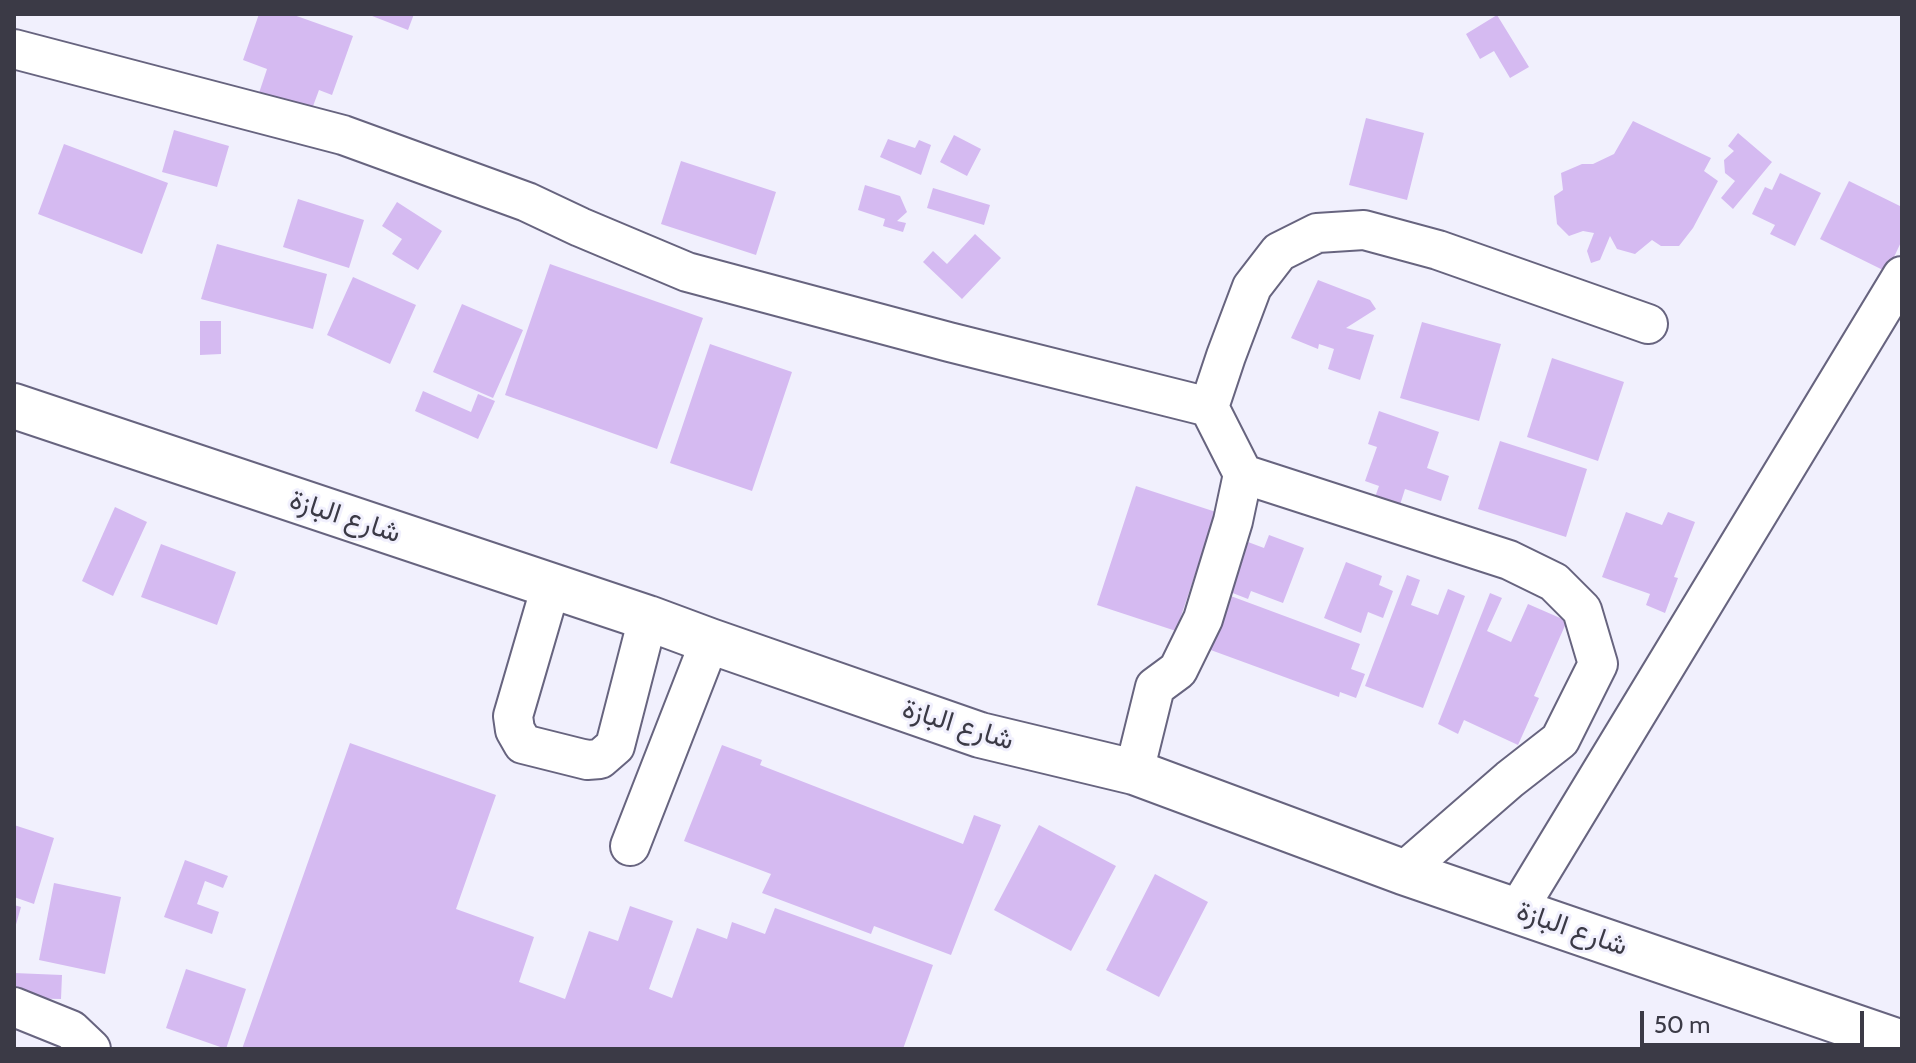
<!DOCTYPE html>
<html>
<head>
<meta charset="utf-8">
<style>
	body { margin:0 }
	#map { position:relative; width:1916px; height:1063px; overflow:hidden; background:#f1f0fd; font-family:Cabin,sans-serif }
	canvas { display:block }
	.frame { position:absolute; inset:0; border:16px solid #3b3a46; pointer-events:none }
	.scale { position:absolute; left:1640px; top:1011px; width:224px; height:36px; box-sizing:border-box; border:4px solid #3b3a46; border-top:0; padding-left:10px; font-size:24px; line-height:28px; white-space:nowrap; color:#3b3a46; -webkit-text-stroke:6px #f1f0fd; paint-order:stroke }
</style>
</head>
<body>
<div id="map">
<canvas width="1916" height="1063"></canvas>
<div class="frame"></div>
<div class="scale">50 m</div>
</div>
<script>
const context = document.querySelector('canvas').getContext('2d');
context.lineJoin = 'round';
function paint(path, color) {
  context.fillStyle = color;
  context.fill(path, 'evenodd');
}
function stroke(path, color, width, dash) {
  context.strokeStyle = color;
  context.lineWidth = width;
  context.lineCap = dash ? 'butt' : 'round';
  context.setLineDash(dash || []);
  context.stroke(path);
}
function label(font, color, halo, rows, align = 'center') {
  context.font = font + ' Cabin,Vazirmatn,sans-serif';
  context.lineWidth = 6;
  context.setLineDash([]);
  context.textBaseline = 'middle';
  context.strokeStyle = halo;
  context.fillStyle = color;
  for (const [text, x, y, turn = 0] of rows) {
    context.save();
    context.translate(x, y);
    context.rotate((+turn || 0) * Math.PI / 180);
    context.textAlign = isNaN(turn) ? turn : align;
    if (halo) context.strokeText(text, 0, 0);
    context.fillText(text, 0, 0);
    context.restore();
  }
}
paint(new Path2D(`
	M259 14H291L353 36 332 95 319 90 309 117 257 99 267 69 243 60Z
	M367 14H414L408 30Z
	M1497 15 1529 67 1510 78 1494 51 1480 59 1466 34Z
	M1366 118 1424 133 1407 200 1349 185Z
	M1633 121 1711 158 1704 171 1718 181 1693 228 1679 246H1661L1652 240 1635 254 1617 249 1610 236 1600 260 1591 263 1587 251 1594 233 1583 231 1569 236 1557 224 1554 196 1563 190 1561 173 1582 164H1593L1614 154Z
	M174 130 229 146 217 187 162 172Z
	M1738 133 1772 162 1733 209 1721 198 1735 181 1725 173 1724 160 1734 151 1728 146Z
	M954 135 981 149 967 176 940 162Z
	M888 139 915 148 919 140 931 145 921 175 880 157Z
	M64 144 168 183 142 254 38 214Z
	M681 161 776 192 756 255 661 224Z
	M1780 173 1821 193 1795 246 1770 234 1775 225 1752 214 1765 187 1772 190Z
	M1849 181 1902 207V240L1887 272 1820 239Z
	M865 185 900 196 907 212 897 221 906 223 903 232 883 226 885 219 858 210Z
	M933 188 990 205 984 225 927 208Z
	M298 199 364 220 349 268 283 247Z
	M397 202 442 231 418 270 392 254 402 239 382 226Z
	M975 234 1001 258 962 299 923 262 933 251 947 264Z
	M217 244 327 274 313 329 201 299Z
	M550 264 703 318 657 449 505 395Z
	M353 277 416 305 390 364 327 335Z
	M1318 280 1370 300 1376 309 1346 328 1374 335 1360 380 1328 369 1334 349 1319 344 1318 349 1291 338Z
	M462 304 523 330 493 398 433 372Z
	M200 321H221V354L200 355Z
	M1422 322 1501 344 1479 421 1400 398Z
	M710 344 792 372 752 491 670 463Z
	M1552 358 1624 382 1598 461 1527 437Z
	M423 391 471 412 478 394 495 401 478 439 415 411Z
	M1379 411 1439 432 1427 468 1449 476 1441 501 1405 489 1399 508 1374 500 1379 486 1365 481 1377 447 1368 444Z
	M1500 441 1587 469 1566 537 1478 509Z
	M1136 486 1216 512 1176 631 1097 605Z
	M115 507 147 522 113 596 82 581Z
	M1626 512 1662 525 1668 512 1695 522 1674 577 1678 578 1665 613 1646 605 1650 594 1602 577Z
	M1269 535 1304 548 1283 603 1251 591 1248 599 1230 592 1248 542 1264 548Z
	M161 544 236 572 217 625 141 597Z
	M1346 562 1382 576 1379 585 1393 591 1383 618 1368 612 1361 633 1324 618Z
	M1407 575 1420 580 1411 605 1438 615 1448 589 1465 596 1423 708 1365 686Z
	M1490 593 1502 598 1487 631 1511 642 1528 604 1567 621 1534 696 1539 698 1518 745 1464 720 1458 734 1438 724Z
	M1228 595 1360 644 1351 669 1365 674 1356 698 1340 692 1339 697 1208 649Z
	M350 743 496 795 456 909 534 937 519 982 565 999 589 931 618 941 630 906 673 921 649 989 672 998 697 928 727 939 732 922 765 934 775 908 933 965 903 1049H242Z
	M722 745 762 760 760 765 963 844 974 815 1001 825 951 955 874 926 871 934 762 893 771 874 684 841Z
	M14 825 54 838 34 904 14 897Z
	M1039 825 1116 866 1071 951 994 910Z
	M185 860 228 876 223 888 205 881 197 904 219 912 212 934 164 917Z
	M1155 874 1208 902 1159 997 1106 970Z
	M54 883 121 897 105 974 39 960Z
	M14 905 21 907 15 928H14Z
	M186 969 246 989 226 1049 166 1028Z
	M14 973 62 975 61 999 14 998Z`), '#d5baf1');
const minor = new Path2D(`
	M14 49 343 135 527 202 580 227 687 272 949 342 1209 407
	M1243 474 1509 560 1554 582 1582 610 1598 664 1560 740 1510 779 1403 872
	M551 586 513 716 515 730 523 744 587 760 600 759 615 746 648 618
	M1134 772 1155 687 1178 670 1203 619 1233 521 1243 474 1209 407 1226 356 1252 287 1279 252 1317 233 1364 230 1438 250 1648 324
	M630 846 710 641
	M1517 911 1902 276
	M14 1007 71 1030 91 1049`);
const major = new Path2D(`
	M14 406 648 618 710 641 980 735 1134 772 1403 872 1902 1043`);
stroke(minor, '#67647f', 42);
stroke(major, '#67647f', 48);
stroke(minor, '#fff', 38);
stroke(major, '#fff', 44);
label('28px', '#3b3a46', '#f1f0fd', [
	["شارع البازة",345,517,18],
	["شارع البازة",958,725,17],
	["شارع البازة",1572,929,19]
]);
</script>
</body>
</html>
